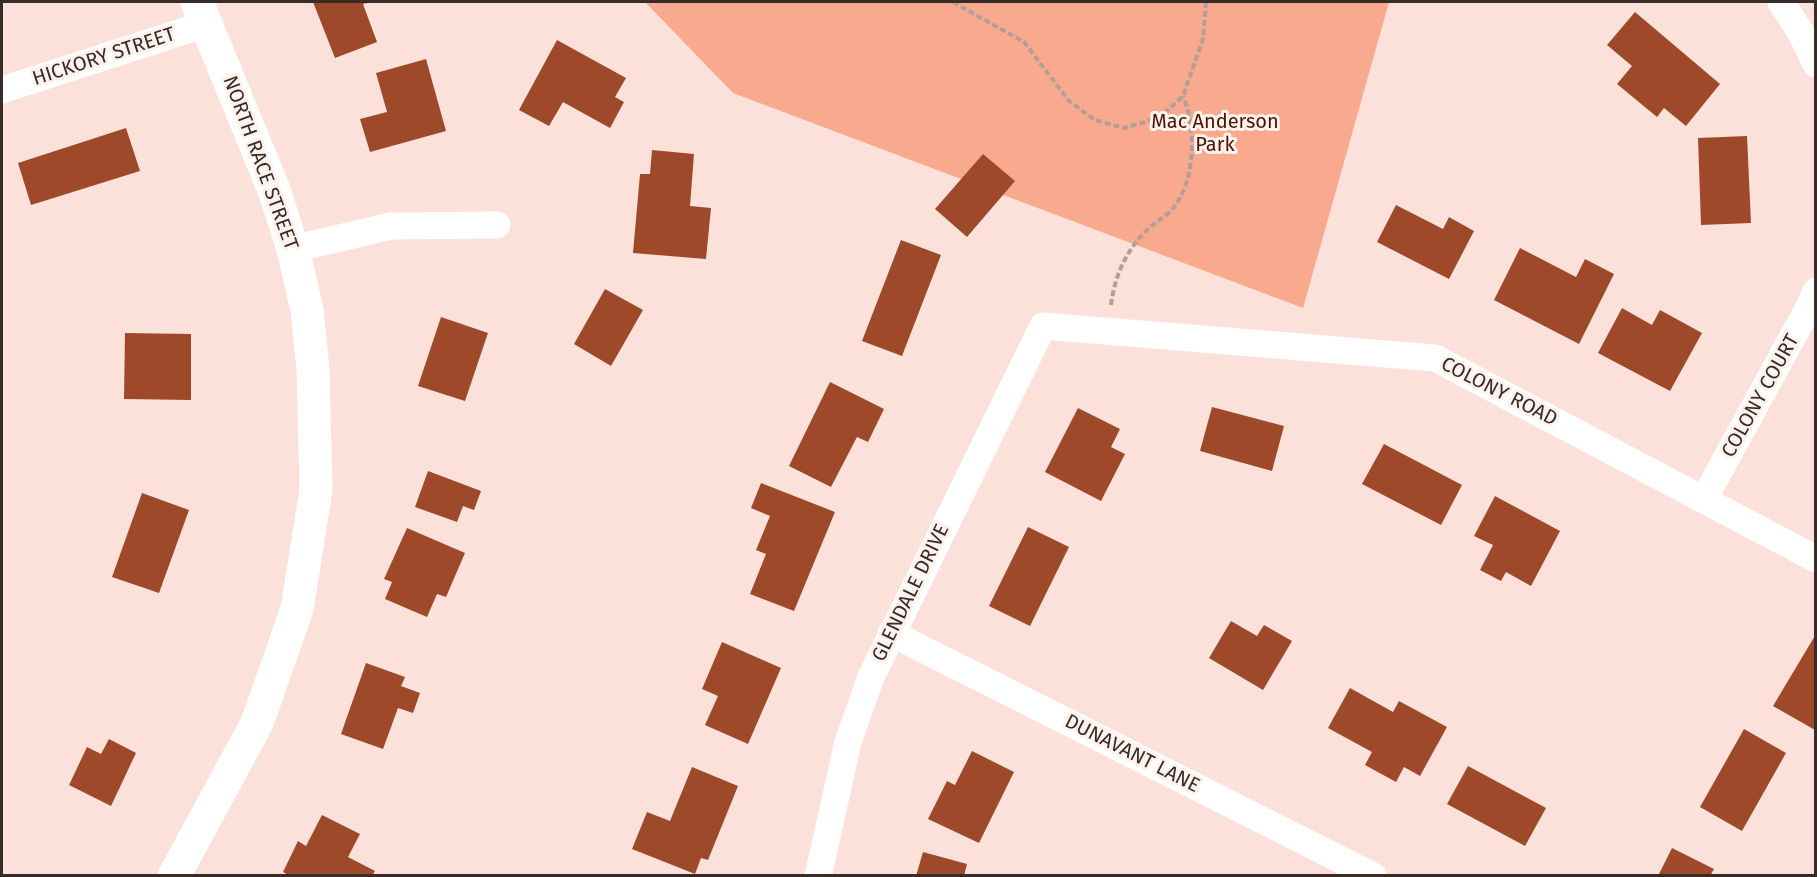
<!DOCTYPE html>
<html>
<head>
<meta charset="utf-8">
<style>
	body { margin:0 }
	#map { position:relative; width:1817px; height:877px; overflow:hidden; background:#fbe1d9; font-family:"Fira Sans",sans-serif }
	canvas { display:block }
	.frame { position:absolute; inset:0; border:3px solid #382c28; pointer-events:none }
</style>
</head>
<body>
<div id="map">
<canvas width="1817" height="877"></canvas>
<div class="frame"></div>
</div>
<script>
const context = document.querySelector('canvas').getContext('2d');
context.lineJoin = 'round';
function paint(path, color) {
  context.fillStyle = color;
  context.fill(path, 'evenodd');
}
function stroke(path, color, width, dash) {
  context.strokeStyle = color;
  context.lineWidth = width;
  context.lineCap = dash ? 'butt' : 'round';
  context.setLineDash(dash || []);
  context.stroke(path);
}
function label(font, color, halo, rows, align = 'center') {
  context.font = font + ' "Fira Sans",sans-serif';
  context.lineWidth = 6;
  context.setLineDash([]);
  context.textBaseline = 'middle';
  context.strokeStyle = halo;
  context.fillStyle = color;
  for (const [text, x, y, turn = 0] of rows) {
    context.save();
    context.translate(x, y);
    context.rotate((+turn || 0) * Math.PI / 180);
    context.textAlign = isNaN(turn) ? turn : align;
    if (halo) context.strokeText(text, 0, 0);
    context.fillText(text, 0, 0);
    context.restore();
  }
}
paint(new Path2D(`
	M645 2H1389L1303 308 733 93Z`), '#f9a98d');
paint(new Path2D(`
	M313 2H370L363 4 377 42 335 58Z
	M1635 12 1720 84 1686 126 1664 108 1657 117 1617 84 1632 66 1607 45Z
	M557 40 626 78 615 97 624 102 610 128 563 102 549 126 519 110Z
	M426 59 446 131 370 152 360 119 387 112 376 73Z
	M126 128 140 171 31 205 18 163Z
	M1747 136 1751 223 1701 225 1698 138Z
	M652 150 694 154 690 206 711 208 706 259 633 253 640 174H650Z
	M983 154 1015 181 967 237 935 209Z
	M1396 205 1443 229 1449 217 1474 231 1449 279 1377 242Z
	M901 240 941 255 902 356 862 341Z
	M1520 248 1576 277 1585 259 1614 274 1579 344 1494 300Z
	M605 289 643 310 611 366 574 344Z
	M1622 308 1652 325 1660 310 1702 333 1670 391 1598 353Z
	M441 317 488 333 465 401 418 386Z
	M125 333 191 334V400L124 399Z
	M830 382 884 409 868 442 857 437 831 487 789 466Z
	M1212 407 1284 426 1272 471 1200 451Z
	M1078 408 1120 429 1111 447 1125 454 1101 501 1045 472Z
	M1384 444 1462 485 1441 525 1362 484Z
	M428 471 481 491 474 510 463 506 457 522 415 507Z
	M761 483 835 512 794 611 750 594 766 554 756 550 770 516 751 508Z
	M142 493 189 510 159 593 112 577Z
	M1495 496 1560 531 1531 586 1506 572 1501 581 1480 570 1493 545 1474 536Z
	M1028 527 1069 547 1030 626 989 606Z
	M407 528 465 553 446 597 437 594 427 617 385 599 392 582 384 579Z
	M1231 621 1257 636 1264 625 1292 641 1263 690 1209 658Z
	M1816 634V728L1815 730 1773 706Z
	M722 642 781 668 748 744 705 725 718 696 702 689Z
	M366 663 405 677 401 686 420 693 413 713 398 708 383 749 341 734Z
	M1350 688 1393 712 1399 701 1447 727 1420 776 1404 767 1396 782 1365 765 1372 752 1328 728Z
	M1744 729 1786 753 1742 831 1700 807Z
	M109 739 136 753 111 806 69 785 87 747 101 754Z
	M972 751 1014 772 979 843 928 819 947 781 955 785Z
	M1468 766 1546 808 1525 846 1447 804Z
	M692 767 738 786 708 860 701 858 695 874 632 849 647 812 670 821Z
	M322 815 360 834 348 857 375 871 372 876H290L283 872 298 841 306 846Z
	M1672 848 1714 869 1710 876H1658Z
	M923 852 967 864 964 876H916Z`), '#9f492b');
stroke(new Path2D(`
	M953 2 1024 42 1069 101 1095 120 1124 128 1146 122 1167 111 1183 96 1203 39 1206 2
	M1111 305C1115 274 1127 249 1149 228 1157 221 1168 215 1174 207 1196 179 1196 127 1183 96`), '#b39e98', 4, [6, 3]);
stroke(new Path2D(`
	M1781 2 1800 31 1816 64
	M2 90 206 24
	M293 249 391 226 497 225
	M1704 499 1809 307 1816 291
	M891 633 1373 876
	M818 876 848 742 871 677 1043 326 1435 358 1816 559`), '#fff', 27);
stroke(new Path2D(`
	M174 876 257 723 297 609 316 490 313 369 307 310 293 249 274 190 197 2`), '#fff', 33);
label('20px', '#382c28', '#fef2ed', [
	["HICKORY STREET",104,57,-18],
	["NORTH RACE STREET",260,163,70],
	["COLONY ROAD",1499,392,27],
	["COLONY COURT",1761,396,-61],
	["GLENDALE DRIVE",911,593,-64],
	["DUNAVANT LANE",1132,754,27]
]);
label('20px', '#4d1300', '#fef2ed', [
	["Mac Anderson",1215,122],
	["Park",1215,145]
]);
</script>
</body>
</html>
